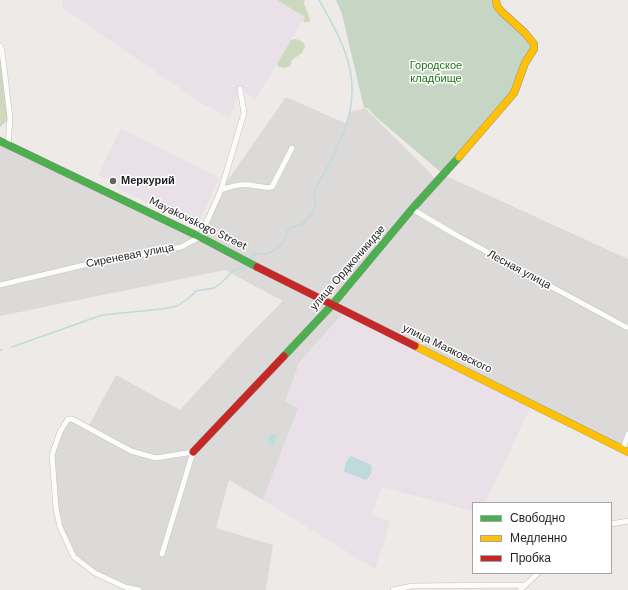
<!DOCTYPE html>
<html>
<head>
<meta charset="utf-8">
<style>
	body { margin:0 }
	#map { position:relative; width:628px; height:590px; overflow:hidden; background:#edeae7; font-family:"DM Sans",sans-serif }
	canvas { display:block }
	.legend { position:absolute; left:472px; top:502px; width:140px; height:72px; box-sizing:border-box; background:#fff; border:1px solid #a5a5a5; margin:0; padding:5px 7px; list-style:none; font-size:12px; color:#1e1e1e }
	.legend li { display:flex; align-items:center; gap:8px; height:20px }
	.legend b { width:20px; border:1px solid #a5a5a5 }
</style>
</head>
<body>
<div id="map">
<canvas width="628" height="590"></canvas>
<ul class="legend">
<li><b style="height:5px;background:#4caf50"></b>Свободно</li>
<li><b style="height:5px;background:#ffc107"></b>Медленно</li>
<li><b style="height:5px;background:#c62828"></b>Пробка</li>
</ul>
</div>
<script>
const context = document.querySelector('canvas').getContext('2d');
context.lineJoin = 'round';
function paint(path, color) {
  context.fillStyle = color;
  context.fill(path, 'evenodd');
}
function stroke(path, color, width, dash) {
  context.strokeStyle = color;
  context.lineWidth = width;
  context.lineCap = dash ? 'butt' : 'round';
  context.setLineDash(dash || []);
  context.stroke(path);
}
function label(font, color, halo, rows, align = 'center') {
  context.font = font + ' "DM Sans",sans-serif';
  context.lineWidth = 3;
  context.setLineDash([]);
  context.textBaseline = 'middle';
  context.strokeStyle = halo;
  context.fillStyle = color;
  for (const [text, x, y, turn = 0] of rows) {
    context.save();
    context.translate(x, y);
    context.rotate((+turn || 0) * Math.PI / 180);
    context.textAlign = isNaN(turn) ? turn : align;
    if (halo) context.strokeText(text, 0, 0);
    context.fillText(text, 0, 0);
    context.restore();
  }
}
paint(new Path2D(`
	M286 97 347 124 350 112 365 108 438 181 444 175 628 259V434L623 449 345 311 298 364 299 408 263 500 229 480 216 528 273 545 266 590H139L95 573 74 557 60 527 52 455 68 419 88 427 116 375 180 410 250 334 283 301 225 270 0 316V141L200 237 221 190Z`), '#dcdad9');
paint(new Path2D(`
	M62 0H277L305 17 256 99 240 89 230 117 203 104 63 8Z
	M121 128 219 178 197 227 117 188V184L98 175Z
	M345 311 532 404 485 503H473V511L382 487 372 514 390 522 375 569 263 500 298 408 285 401 297 369 298 364Z`), '#eae0e7');
paint(new Path2D(`
	M277 0H306L304 1C304 9 310 14 310 22H305L303 21 305 17Z
	M296 39 303 42 305 46 302 53 292 60 290 66 284 68 279 67 277 64 291 40Z
	M0 46 10 118 0 127Z`), '#ccd9be');
paint(new Path2D(`
	M336 0H496L534 44 514 93 444 175 375 116 368 108H364L342 14Z`), '#c7d6c4');
paint(new Path2D(`
	M269 435 273 434 277 436 274 445H270L268 442Z
	M351 456 371 465C373 470 371 476 366 480L345 472 344 470 346 462Z`), '#bddbdd');
stroke(new Path2D(`
	M250 260 254 254H266L275 250 284 242 287 231 291 227 301 225 312 214 316 204 314 194 317 187C339 144 364 105 346 55 340 36 329 18 319 0
	M12 347 102 315 162 309 177 306 189 298 196 291 214 288 221 283 234 270 245 267 247 265
	M0 350H2`), '#bddbdd', 1.5);
const street = new Path2D(`
	M0 46 2 51 10 118 8 145
	M221 190C233 185 244 183 256 186 262 186 267 189 272 187L292 148
	M412 209 456 235 628 328
	M0 285 84 265 181 247 200 237 221 190 244 113 240 89
	M623 449 628 434
	M611 524 628 521
	M139 590 125 587 95 573 74 557 60 527 56 508 52 455 60 432 68 419H72L85 426 131 451 156 458 193 452 162 554
	M393 590 412 586 526 585
	M520 590 538 573`);
const fast = new Path2D(`
	M0 141 200 237 257 267
	M284 356 332 305 412 209 459 157`);
const slow = new Path2D(`
	M459 157 514 93 525 63 534 49V44L525 33 502 12 497 6 496 0
	M415 346 628 452`);
const jam = new Path2D(`
	M257 267 415 346
	M193 452 284 356`);
stroke(street, '#c2c1bf', 6);
stroke(fast, '#969481', 8);
stroke(slow, '#969481', 8);
stroke(jam, '#969481', 8);
stroke(street, '#fcfcfb', 5);
stroke(fast, '#4caf50', 7);
stroke(slow, '#ffc107', 7);
stroke(jam, '#c62828', 7);
for (const [x, y, r, color] of [
	[113,181,4,"#666564"]
]) {
  const dot = new Path2D();
  dot.arc(x, y, r, 0, 2 * Math.PI);
  context.fillStyle = color;
  context.fill(dot);
  stroke(dot, '#fff', 1.5);
}
label('11px', '#1a7514', '#fff', [
	["Городское",436,66],
	["кладбище",436,79]
]);
label('bold 11px', '#1e1e1e', '#fff', [
	["Меркурий",121,181]
], 'left');
label('11px', '#1e1e1e', '#fff', [
	["Mayakovskogo Street",198,224,26],
	["Сиреневая улица",130,256,-11],
	["улица Орджоникидзе",348,268,-49],
	["Лесная улица",519,270,28],
	["улица Маяковского",447,349,26]
]);
</script>
</body>
</html>
